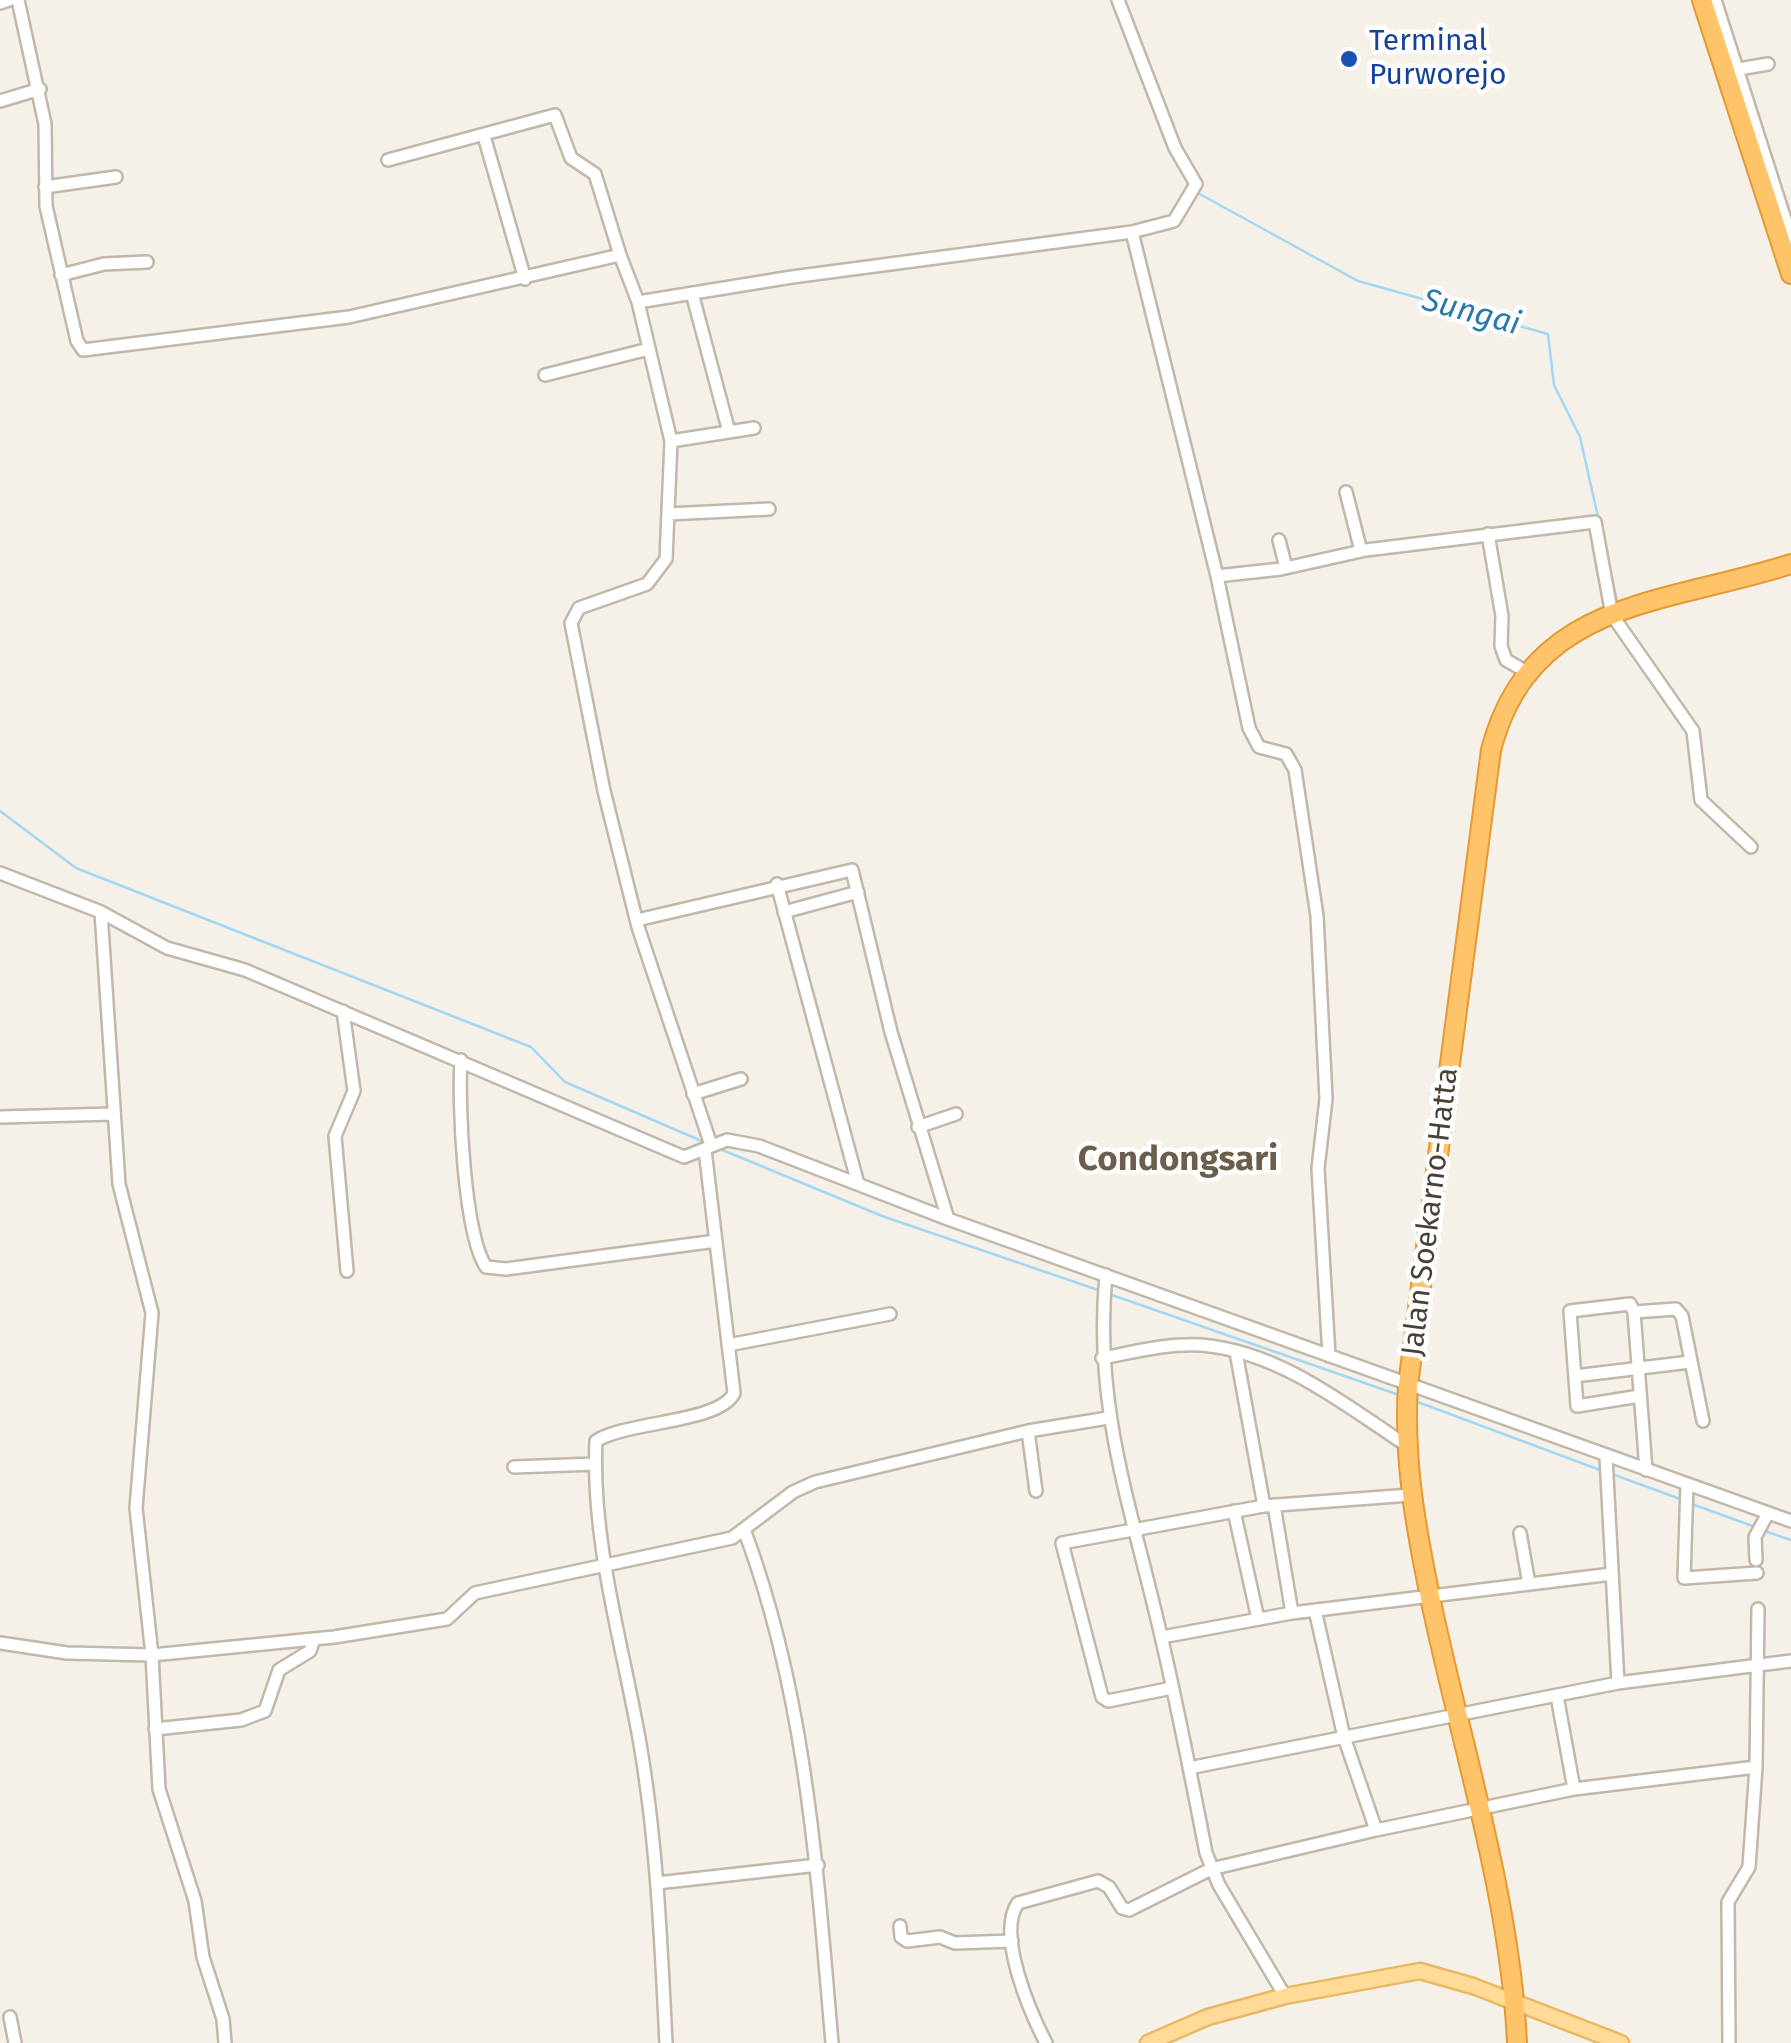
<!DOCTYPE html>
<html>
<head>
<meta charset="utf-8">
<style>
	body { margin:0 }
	canvas { display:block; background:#f5f0e8 }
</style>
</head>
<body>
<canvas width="1791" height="2043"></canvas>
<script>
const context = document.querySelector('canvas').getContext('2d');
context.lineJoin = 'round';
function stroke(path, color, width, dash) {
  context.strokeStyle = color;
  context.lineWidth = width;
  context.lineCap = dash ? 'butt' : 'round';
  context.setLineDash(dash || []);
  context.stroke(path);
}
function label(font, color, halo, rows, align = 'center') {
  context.font = font + ' "Fira Sans",sans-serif';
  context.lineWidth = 9;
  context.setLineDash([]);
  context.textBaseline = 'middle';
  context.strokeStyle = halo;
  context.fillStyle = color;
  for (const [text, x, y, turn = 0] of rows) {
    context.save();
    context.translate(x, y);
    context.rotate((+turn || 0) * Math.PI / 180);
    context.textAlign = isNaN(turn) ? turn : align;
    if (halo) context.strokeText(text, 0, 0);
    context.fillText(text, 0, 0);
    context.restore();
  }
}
stroke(new Path2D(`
	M1196 192 1358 281 1548 334 1554 385 1580 437 1618 606
	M0 811 76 868 531 1047 565 1082 704 1142
	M720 1149 882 1216 1101 1291
	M1109 1294 1399 1395
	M1415 1401 1600 1470
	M1612 1474 1680 1499
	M1692 1504 1755 1527
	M1762 1530 1791 1540`), '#a3d7f3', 2.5);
const minor = new Path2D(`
	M18 0 45 124 46 206 77 341 83 350 349 317 620 255 638 302 671 441 666 559 647 584 579 608 571 623 604 791 638 927 711 1145
	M1715 0 1791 238
	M0 3 9 0
	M1733 70 1768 64
	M0 101 40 89
	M484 136 525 279
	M388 160 555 115 571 158 595 174 620 255
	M45 187 116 177
	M1132 232 1217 576 1249 728 1259 747 1286 754 1295 770 1317 916 1326 1099 1318 1168 1329 1356
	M61 275 104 264 147 262
	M692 293 729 432
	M638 302 792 277 1132 232 1174 221 1196 184 1175 148 1118 0
	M545 375 649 349
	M671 441 754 428
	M1346 492 1361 551
	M668 514 769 509
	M1488 534 1502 616 1501 646 1506 660 1525 671
	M1279 540 1286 568
	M1217 576 1281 569 1366 550 1595 522 1612 615 1693 731 1701 800 1751 847
	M0 873 101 912 167 948 245 970 684 1157 727 1140 759 1146 948 1219 1791 1521
	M777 884 858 1184
	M101 912 119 1184 152 1313 136 1508 152 1655 159 1789 195 1901 203 1957 223 2019 225 2043
	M784 912 858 892
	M637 920 852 870 891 1032 948 1219
	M343 1011 354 1091 335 1136 347 1271
	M461 1060C458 1103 464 1234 486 1267L506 1269 716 1241
	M693 1094 741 1079
	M0 1117 113 1114
	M918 1127 956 1114
	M1106 1275C1093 1407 1132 1509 1161 1636 1178 1708 1192 1781 1206 1853L1219 1885 1285 1996
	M1634 1312 1646 1470
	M728 1345 890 1314
	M1236 1352 1264 1506
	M1102 1358C1134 1352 1168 1343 1201 1345 1278 1351 1344 1404 1406 1445
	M1575 1376 1690 1362
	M1640 1396 1577 1406 1570 1311 1630 1304 1634 1312 1676 1309 1682 1316 1703 1421
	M1028 1431 1036 1491
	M1606 1457 1618 1683
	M514 1467 595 1464
	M1687 1484 1684 1578 1757 1573
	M1274 1505 1292 1613
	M1234 1511 1258 1619
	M745 1532C806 1696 817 1870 832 2043
	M1520 1533 1529 1584
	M1756 1560 1755 1537 1768 1513
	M1315 1610 1344 1737 1376 1830
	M1162 1637 1292 1613 1612 1574
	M0 1643 67 1653 152 1655 334 1637 447 1619 475 1593 732 1538 793 1492 815 1482 1028 1431 1108 1418
	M1172 1688 1108 1701 1102 1697 1062 1543 1264 1506 1410 1495
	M1557 1696 1574 1789
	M155 1729 241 1720 265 1711 279 1670 310 1651 314 1639
	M1189 1768 1618 1683 1791 1661
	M657 1883 818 1865
	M900 1926 901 1937 907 1941 940 1937 955 1943 1012 1941
	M10 2017 15 2043
	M666 2043C661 1943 657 1843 640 1744 623 1645 591 1542 596 1441 627 1421 720 1423 734 1393L705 1150
	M1046 2043C1030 2012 996 1934 1018 1903L1098 1881 1109 1887 1122 1908 1129 1910 1211 1869 1376 1830 1574 1789 1756 1767
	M1729 2043 1728 1902 1749 1867 1756 1767 1758 1609`);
const major = new Path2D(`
	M1148 2043 1208 2017 1285 1996 1420 1971 1473 1986 1621 2043`);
const highway = new Path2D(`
	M1702 0 1791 274
	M1517 2043C1511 1903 1463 1750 1433 1611 1417 1535 1403 1463 1408 1385L1491 750C1531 599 1664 605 1791 564`);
stroke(minor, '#c1b8aa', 16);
stroke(major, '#e9b962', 19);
stroke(highway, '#e49933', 22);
stroke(minor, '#fff', 11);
stroke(major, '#ffdb97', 14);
stroke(highway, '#ffc469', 18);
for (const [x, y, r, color] of [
	[1349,59,10,"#1a4fb4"]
]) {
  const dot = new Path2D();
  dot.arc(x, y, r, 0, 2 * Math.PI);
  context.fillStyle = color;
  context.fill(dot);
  stroke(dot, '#fff', 4);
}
label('30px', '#164399', '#fff', [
	["Terminal",1369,42],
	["Purworejo",1369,76]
], 'left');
label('30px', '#494036', '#fff', [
	["Jalan Soekarno-Hatta",1431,1212,-83]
]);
label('italic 32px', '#2879a9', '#fff', [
	["Sungai",1471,313,15]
]);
label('bold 35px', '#6c5e4d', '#fff', [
	["Condongsari",1178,1160]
]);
</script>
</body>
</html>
